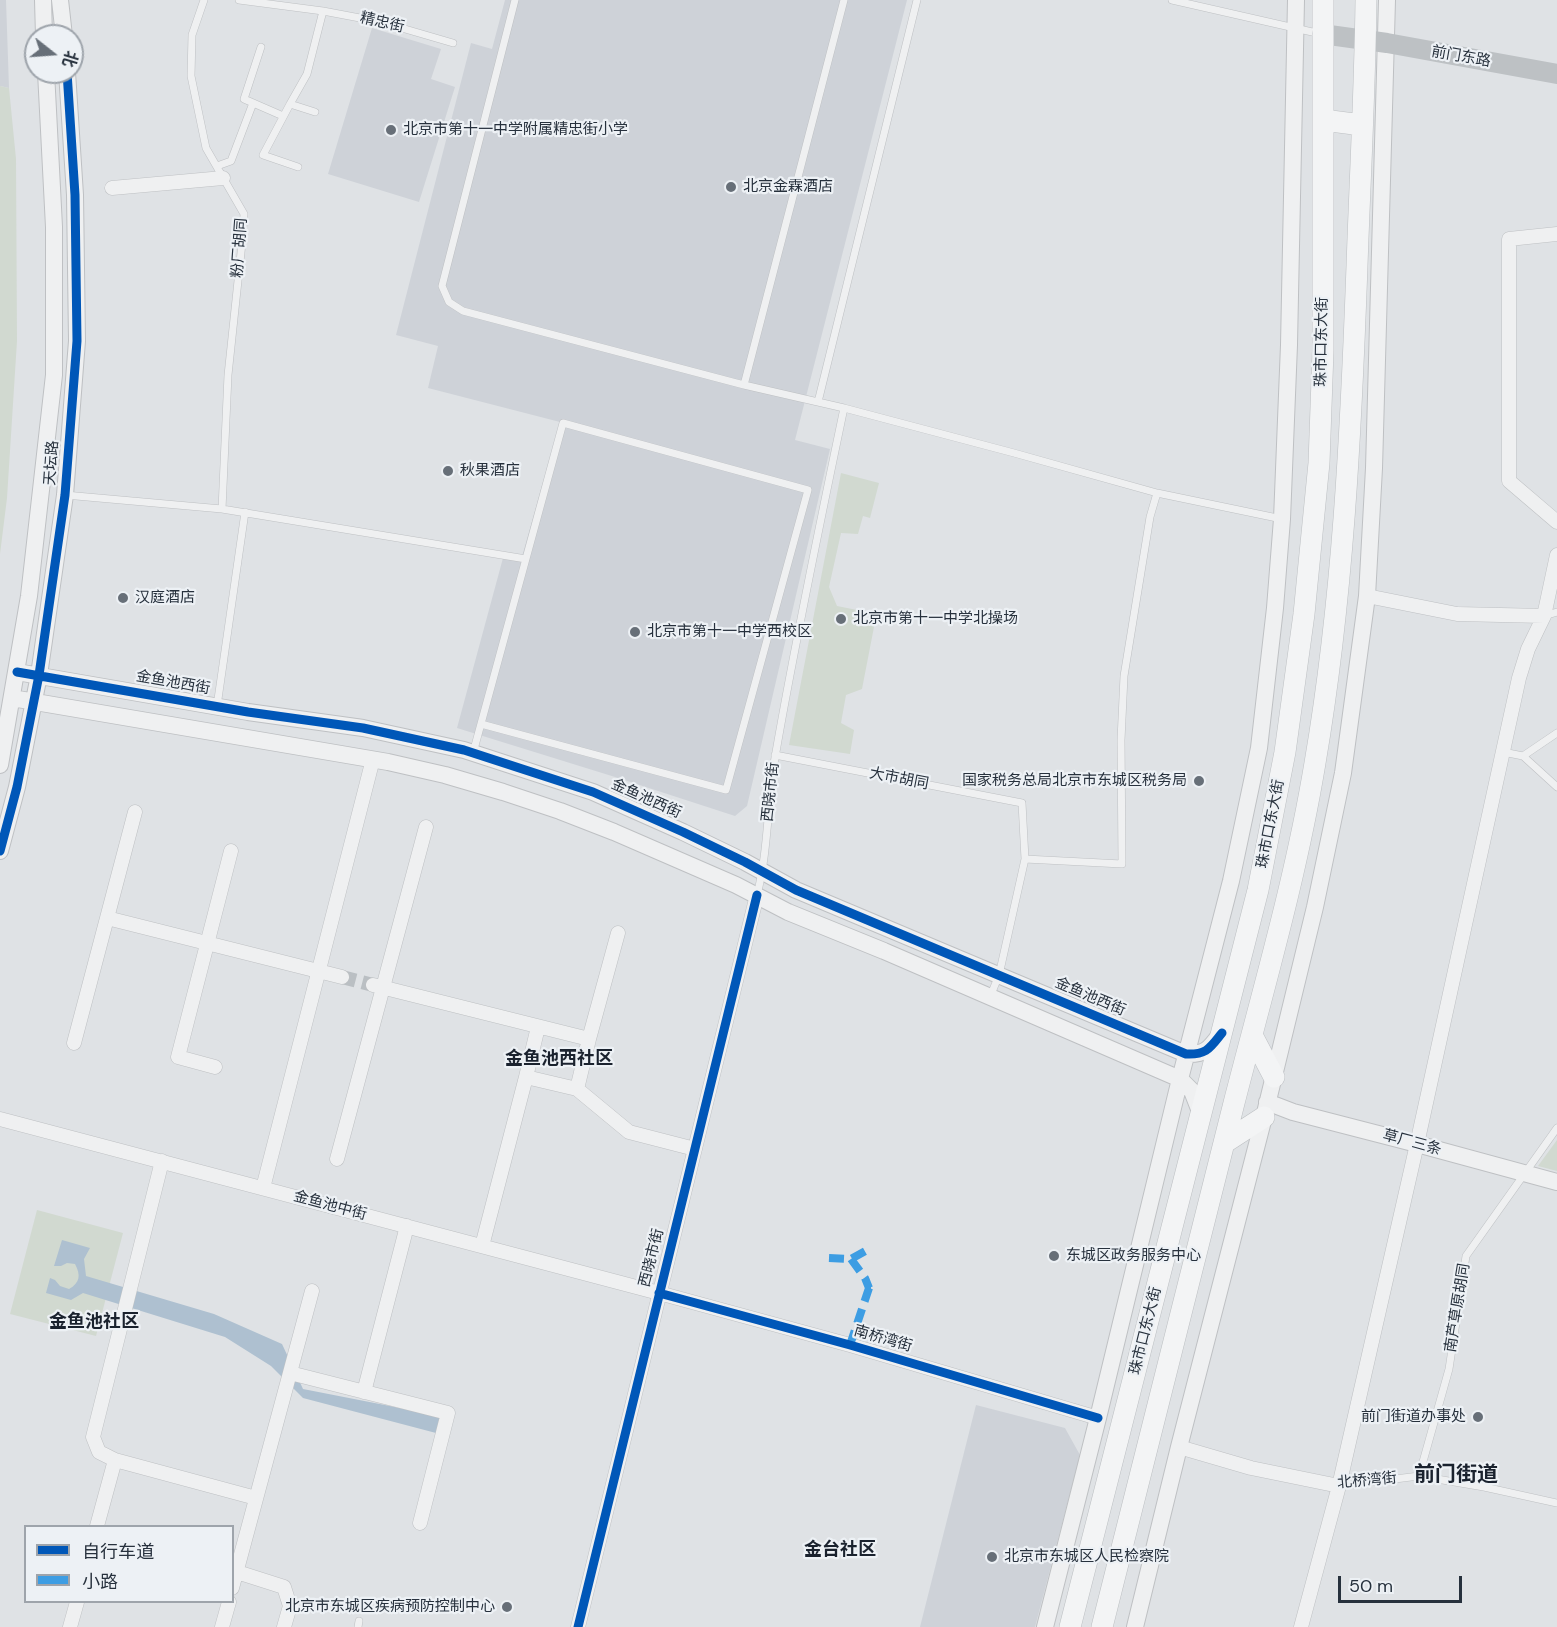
<!DOCTYPE html>
<html>
<head>
<meta charset="utf-8">
<style>
	body { margin:0 }
	#map { position:relative; width:1557px; height:1627px; overflow:hidden; background:#dfe2e5; font-family:"DM Sans","Noto Sans SC",sans-serif }
	canvas { display:block }
	.legend { position:absolute; left:24px; top:1525px; width:210px; height:78px; box-sizing:border-box; background:#edf1f5; border:2px solid #9ea4ab; margin:0; padding:8px 10px; list-style:none; font-size:18px; color:#27313d }
	.legend li { display:flex; align-items:center; gap:12px; height:30px }
	.legend b { width:30px; border:2px solid #9ea4ab }
	.north { position:absolute; left:24px; top:24px; width:60px; height:60px; box-sizing:border-box; background:#edf1f5; border:2px solid #9ea4ab; border-radius:50%; rotate:107deg; font-size:16px; font-weight:700; line-height:24px; text-align:center; color:#27313d }
	.north::after { content:''; display:block; margin:auto; width:21px; height:27px; background:#676f78; clip-path:polygon(50% 0,100% 100%,50% 72%,0 100%) }
	.scale { position:absolute; left:1338px; top:1576px; width:124px; height:27px; box-sizing:border-box; border:3px solid #27313d; border-top:0; padding-left:8px; font-size:18px; line-height:21px; white-space:nowrap; color:#27313d; -webkit-text-stroke:4px #edf1f5; paint-order:stroke }
</style>
</head>
<body>
<div id="map">
<canvas width="1557" height="1627"></canvas>
<ul class="legend">
<li><b style="height:8px;background:#0057b8"></b>自行车道</li>
<li><b style="height:8px;background:#3d9de3"></b>小路</li>
</ul>
<div class="north">北</div>
<div class="scale">50 m</div>
</div>
<script>
const context = document.querySelector('canvas').getContext('2d');
context.lineJoin = 'round';
function paint(path, color) {
  context.fillStyle = color;
  context.fill(path, 'evenodd');
}
function stroke(path, color, width, dash) {
  context.strokeStyle = color;
  context.lineWidth = width;
  context.lineCap = dash ? 'butt' : 'round';
  context.setLineDash(dash || []);
  context.stroke(path);
}
function label(font, color, halo, rows, align = 'center') {
  context.font = font + ' "DM Sans","Noto Sans SC",sans-serif';
  context.lineWidth = 4.5;
  context.setLineDash([]);
  context.textBaseline = 'middle';
  context.strokeStyle = halo;
  context.fillStyle = color;
  for (const [text, x, y, turn = 0] of rows) {
    context.save();
    context.translate(x, y);
    context.rotate((+turn || 0) * Math.PI / 180);
    context.textAlign = isNaN(turn) ? turn : align;
    if (halo) context.strokeText(text, 0, 0);
    context.fillText(text, 0, 0);
    context.restore();
  }
}
paint(new Path2D(`
	M0 0H6L9 88 0 86Z
	M505 0H907L795 440 830 449 747 806 735 816 615 777 457 728 503 558 521 560 560 422 428 388 438 346 396 335 471 43 492 49Z
	M372 28 441 49 431 79 455 87 419 202 328 174Z
	M976 1405 1065 1428 1080 1455 1035 1627H920Z`), '#ced2d8');
paint(new Path2D(`
	M0 86 9 88 16 159 17 341 7 498 0 554Z
	M841 473 879 483 870 518 863 516 858 534 841 533 829 587 837 606 862 611 874 627 862 689 846 695 841 723 854 730 850 754 789 745Z
	M1557 1140V1171L1538 1166Z
	M37 1210 123 1233 96 1336 10 1314Z`), '#d1d9d0');
paint(new Path2D(`
	M62 1240 90 1248 84 1259 86 1276 214 1314 282 1344 303 1389 441 1416 436 1433 303 1398 271 1366 225 1337 83 1293 71 1300 46 1293 50 1278 55 1280 60 1286 69 1289C80 1283 81 1275 75 1264L67 1263 61 1266H54Z`), '#aec0d0');
stroke(new Path2D(`
	M342 977 373 985`), '#babfc3', 14, [14, 7]);
const service = new Path2D(`
	M204 0 192 35 191 76 206 148 244 214 242 243 228 375 222 509
	M239 0 323 11 381 22 453 43
	M515 0 442 286 449 302 463 311 744 385 844 408 1014 453 1157 493 1282 519
	M1172 0 1321 34
	M261 47 244 99 283 116
	M290 104 315 112
	M217 166 231 161 253 103
	M298 167 263 155 290 104 307 74 323 11
	M744 385 844 0
	M818 402 917 0
	M65 495 222 509 526 559
	M1544 616 1557 612
	M217 706 245 512
	M1503 752 1523 756 1557 733
	M473 753 563 423 808 490 726 790 481 724
	M775 755 1022 803 1025 859 1122 864 1121 740 1124 676 1150 517 1157 493
	M1523 756 1557 787
	M757 895C769 848 767 799 776 752 796 637 820 523 844 408
	M990 997 999 975 1025 859
	M1419 1476 1449 1369 1466 1256 1557 1128
	M1339 1486 1419 1476 1484 1487 1557 1503
	M358 1627 359 1621`);
const minor = new Path2D(`
	M112 188 223 178
	M1557 234 1509 239V481L1557 522
	M1367 596 1457 614 1544 616
	M107 918 342 977
	M373 985 589 1039 577 1089 526 1077 538 1027
	M589 1039 618 933
	M74 1043 135 812
	M215 1067 178 1057 231 851
	M577 1089 629 1132 695 1149
	M0 1119 659 1293 850 1345 1098 1418
	M337 1159 426 827
	M162 1161 93 1437 99 1452 115 1460 256 1498
	M263 1188 373 759
	M482 1246 526 1077
	M290 1373 448 1413 420 1523
	M364 1392 407 1226
	M1179 1447 1251 1468 1339 1486
	M97 1526 115 1460
	M237 1572 284 1587 290 1606 284 1627
	M232 1588 312 1291
	M70 1627 77 1602
	M222 1627 229 1602
	M578 1627 757 895
	M1301 1627 1339 1486 1417 1144 1519 678 1528 649 1544 616 1557 555`);
const tertiary = new Path2D(`
	M43 0 44 36
	M60 0 64 36
	M17 672 248 712 363 728 464 750 593 792 683 832 745 862 796 890 1186 1054C1206 1055 1210 1048 1221 1033
	M12 698 388 762 445 775 503 792 560 811 614 832 736 885 788 912 884 951 1180 1079 1192 1091 1201 1114
	M0 765 29 596 54 375V227L46 72
	M0 851 17 787 39 675 65 495 77 341 75 195 67 72
	M1267 1102 1293 1112 1417 1144 1557 1182
	M1045 1627 1098 1418 1180 1079 1231 881 1259 748 1275 608 1282 519 1289 345 1296 0
	M1135 1627 1179 1447 1264 1117 1315 907 1343 773 1367 596 1374 468 1387 0`);
const primary = new Path2D(`
	M1323 120 1362 125
	M1252 1035 1274 1077
	M1224 1143 1264 1117
	M1070 1627 1258 890 1285 752 1304 614 1319 463 1323 351V0
	M1102 1627C1146 1452 1189 1277 1234 1103 1263 990 1296 878 1315 763 1343 599 1351 432 1357 266 1360 177 1365 89 1366 0`);
stroke(service, '#bec0c3', 8);
stroke(minor, '#bec0c3', 15);
stroke(tertiary, '#bec0c3', 18);
stroke(primary, '#bcbfc2', 22);
stroke(service, '#eff0f1', 7);
stroke(minor, '#eff0f1', 14);
stroke(tertiary, '#eff0f1', 16);
stroke(new Path2D(`
	M1322 34 1387 43 1557 74`), '#bdc1c4', 20);
stroke(primary, '#f3f4f5', 21);
stroke(new Path2D(`
	M829 1258 851 1259 867 1250
	M851 1259 865 1278 869 1288H871
	M850 1345 869 1288`), '#3d9de3', 8, [15, 8]);
stroke(new Path2D(`
	M17 672 248 712 363 728 464 750 593 792 683 832 745 862 796 890 1186 1054C1207 1055 1210 1048 1222 1033
	M0 851 17 787 39 675 65 495 77 341 75 195 67 72
	M659 1293 850 1345 1098 1418
	M578 1627 757 895`), '#0057b8', 9);
for (const [x, y, r, color] of [
	[391,130,6,"#676f78"],
	[731,187,6,"#676f78"],
	[448,471,6,"#676f78"],
	[123,598,6,"#676f78"],
	[841,619,6,"#676f78"],
	[635,632,6,"#676f78"],
	[1199,781,6,"#676f78"],
	[1054,1256,6,"#676f78"],
	[1478,1417,6,"#676f78"],
	[992,1557,6,"#676f78"],
	[507,1607,6,"#676f78"]
]) {
  const dot = new Path2D();
  dot.arc(x, y, r, 0, 2 * Math.PI);
  context.fillStyle = color;
  context.fill(dot);
  stroke(dot, '#edf1f5', 2);
}
label('15px', '#27313d', '#edf1f5', [
	["精忠街",382,23,13],
	["前门东路",1461,57,10],
	["粉厂胡同",240,248,-86],
	["珠市口东大街",1322,342,-89],
	["天坛路",52,463,-86],
	["金鱼池西街",173,683,10],
	["大市胡同",899,779,11],
	["西晓市街",771,792,-84],
	["金鱼池西街",646,799,24],
	["珠市口东大街",1271,824,-79],
	["金鱼池西街",1090,997,23],
	["草厂三条",1412,1143,15],
	["金鱼池中街",330,1206,15],
	["西晓市街",652,1258,-76],
	["南芦草原胡同",1458,1308,-81],
	["珠市口东大街",1146,1331,-76],
	["南桥湾街",883,1339,16],
	["北桥湾街",1367,1481,-5]
]);
label('15px', '#27313d', '#edf1f5', [
	["北京市第十一中学附属精忠街小学",403,130],
	["北京金霖酒店",743,187],
	["秋果酒店",460,471],
	["汉庭酒店",135,598],
	["北京市第十一中学北操场",853,619],
	["北京市第十一中学西校区",647,632],
	["国家税务总局北京市东城区税务局",1187,781,"right"],
	["东城区政务服务中心",1066,1256],
	["前门街道办事处",1466,1417,"right"],
	["北京市东城区人民检察院",1004,1557],
	["北京市东城区疾病预防控制中心",495,1607,"right"]
], 'left');
label('bold 18px', '#1a222e', '#edf1f5', [
	["金鱼池西社区",559,1059],
	["金鱼池社区",94,1322],
	["金台社区",840,1550]
]);
label('bold 21px', '#1a222e', '#edf1f5', [
	["前门街道",1456,1475]
]);
</script>
</body>
</html>
